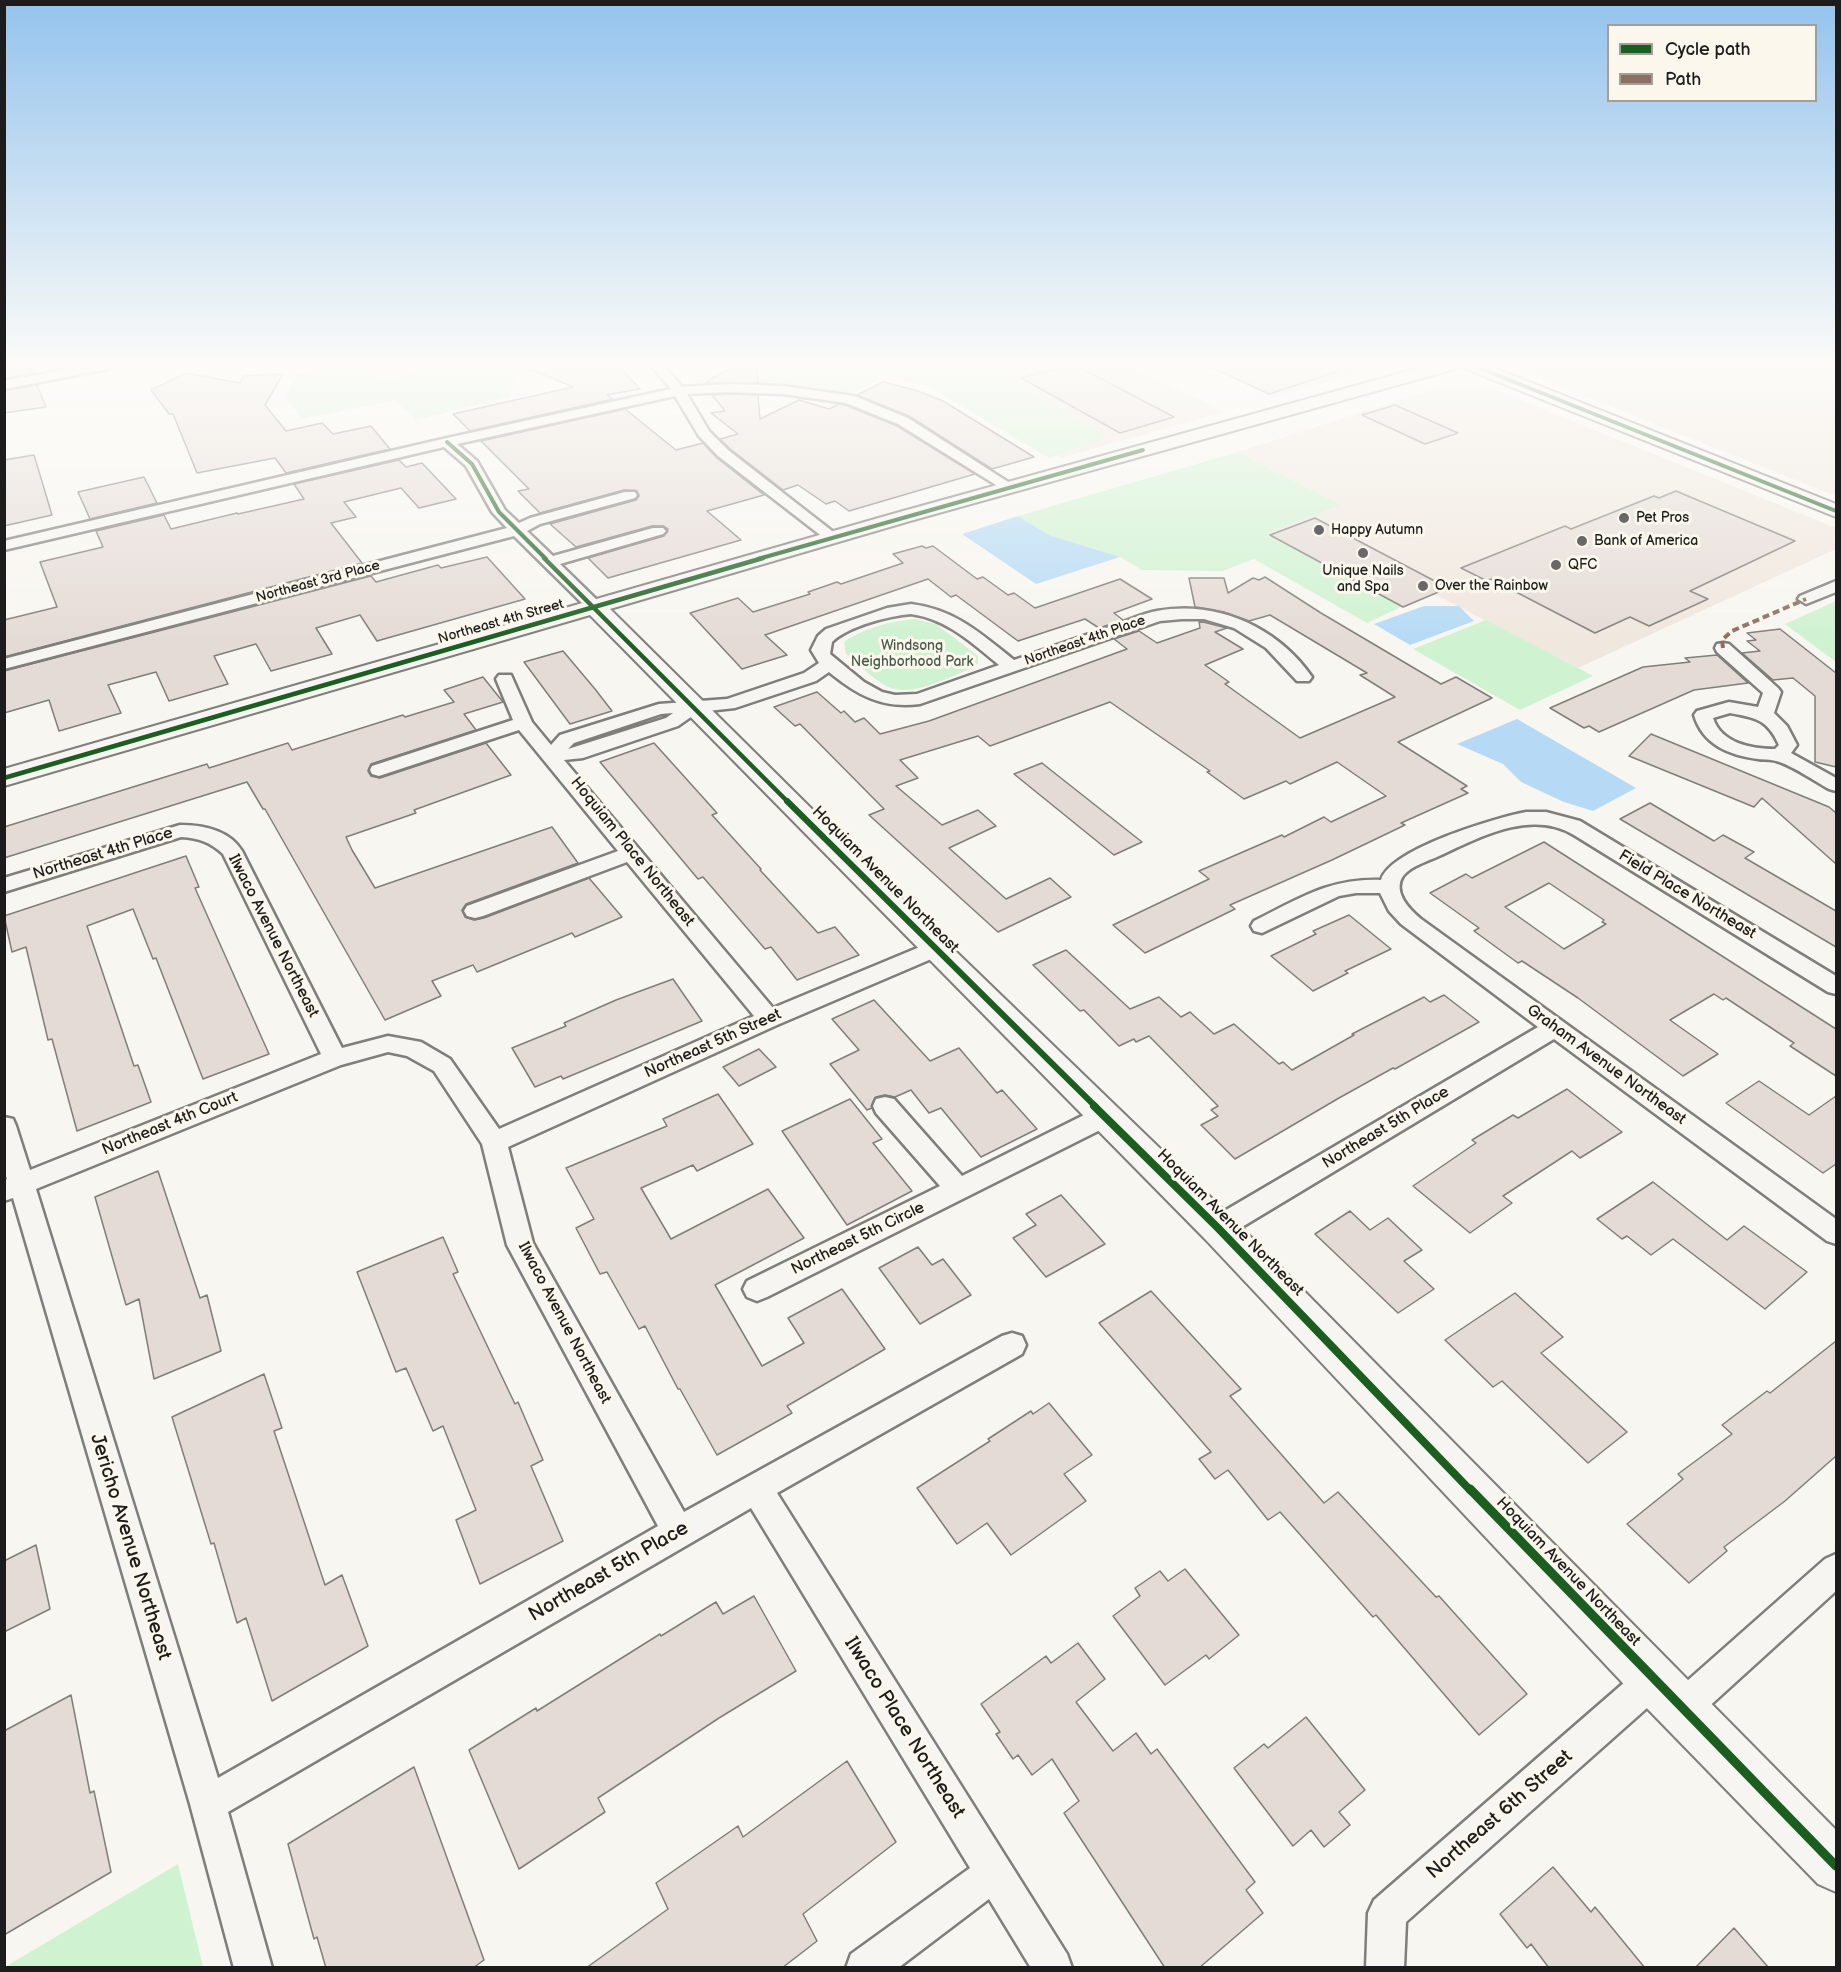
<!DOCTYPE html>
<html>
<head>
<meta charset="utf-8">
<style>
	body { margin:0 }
	#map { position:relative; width:1841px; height:1972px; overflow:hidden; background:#f8f6f0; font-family:"Balsamiq Sans",sans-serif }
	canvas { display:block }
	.frame { position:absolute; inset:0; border:6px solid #1c1c1c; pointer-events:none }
	.legend { position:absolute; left:1607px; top:24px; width:210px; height:78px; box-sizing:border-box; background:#fbf7ec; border:2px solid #a29f99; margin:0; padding:8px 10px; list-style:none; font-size:18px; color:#1c1c1c }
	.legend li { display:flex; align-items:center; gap:12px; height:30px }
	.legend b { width:30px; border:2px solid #a29f99 }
</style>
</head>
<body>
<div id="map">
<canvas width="1841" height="1972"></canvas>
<div class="frame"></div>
<ul class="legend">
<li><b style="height:8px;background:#1b5e20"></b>Cycle path</li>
<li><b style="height:8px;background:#8d6e63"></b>Path</li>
</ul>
</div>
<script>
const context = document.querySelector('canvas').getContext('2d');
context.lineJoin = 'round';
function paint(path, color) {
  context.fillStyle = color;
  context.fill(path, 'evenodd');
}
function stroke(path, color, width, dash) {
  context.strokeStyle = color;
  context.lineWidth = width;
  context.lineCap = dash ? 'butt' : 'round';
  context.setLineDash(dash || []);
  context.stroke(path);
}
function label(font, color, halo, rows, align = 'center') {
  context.font = font + ' "Balsamiq Sans",sans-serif';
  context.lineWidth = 6;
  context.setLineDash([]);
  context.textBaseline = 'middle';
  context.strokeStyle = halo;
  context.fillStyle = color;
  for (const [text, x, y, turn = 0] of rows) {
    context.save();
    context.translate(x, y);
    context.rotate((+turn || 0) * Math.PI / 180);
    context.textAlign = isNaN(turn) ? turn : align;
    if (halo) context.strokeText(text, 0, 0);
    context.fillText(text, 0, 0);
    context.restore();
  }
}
paint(new Path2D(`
	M1017 365H1129L1224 412 1061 458 936 386Z
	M1203 365H1385L1274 398Z
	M1516 365H1836V496L1527 373Z
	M1489 387 1836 528V549L1578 668 1434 594 1401 607 1266 533 1341 505 1238 452 1437 388Z`), '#f0e7de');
paint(new Path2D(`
	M343 365H364L385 382 429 365H543L515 379 509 397 416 420 395 400 302 419 285 397 298 374Z
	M763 365H1017L1014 366 1024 373 1008 379 1108 437 1049 458 928 386 884 376 851 394 788 384 738 382Z
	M1238 452 1341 505 1267 533 1401 607 1367 623 1254 559 1222 571 1142 570 1120 557 1049 535 1018 516Z
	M1836 601V662L1785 624Z
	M916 619 936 624 978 656V663L975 667C950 676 913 699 886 686 872 678 858 664 846 654L844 642C862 629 894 620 916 619Z
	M1486 620 1578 668 1593 676 1520 710 1413 649Z
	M178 1864 203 1967H5Z`), '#cff2d1');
paint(new Path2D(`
	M1018 516 1049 535 1120 557 1036 584 962 534Z
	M1424 606H1459L1474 621 1410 645 1374 624Z
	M1517 719 1636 788 1593 811 1564 802 1521 782 1503 764 1457 744Z`), '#b6daf5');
const building = new Path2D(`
	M4 365H29L33 373 4 379Z
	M520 365H618L640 389 607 395 613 399 470 431 453 414 573 387Z
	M734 365 757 370 758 383H705Z
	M1075 365 1174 417 1120 433 1021 378Z
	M1207 365H1338L1339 371 1269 394Z
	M186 373 240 383 243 376 283 374 265 405 286 431 322 423 333 434 371 426 390 449 286 473 275 458 197 473 173 414H169L151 390Z
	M883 382 915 390 943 401 1034 457 992 469 909 416 857 395Z
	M37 385 46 407 4 413V391Z
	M728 394 758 395 760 419 799 400 829 409 839 404 845 405 897 426 975 474 849 511 835 501 826 504 798 485 783 490 729 448 720 439 738 434 711 413 725 411 712 395Z
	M1395 405 1458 433 1425 444 1362 415Z
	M625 409 676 450 703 443 717 458 764 495 707 511 741 540 608 578 588 558 664 536 668 529 663 526H652L576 547 550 524 636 500 639 496 637 491 624 490 540 513 518 491 529 489 481 441Z
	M34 455 52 515 4 526V460Z
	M399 460 406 467 422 463 456 499 419 508 401 488 344 502 356 517 331 523 362 563 4 657V620L57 607 40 562 103 547 96 531 164 515 171 529 237 513 238 514 304 499 294 484Z
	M144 477 157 503 90 519 78 492Z
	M1676 491 1795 541 1690 591 1708 599 1649 626 1630 617 1595 633 1491 579 1487 581 1461 568 1565 526 1571 529 1654 496 1659 498Z
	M1315 518 1448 588 1403 607 1270 535Z
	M922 546 926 548 933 546 977 579 983 577 1008 595 1014 593 1035 608 1120 579 1152 599 1114 613 1123 620 1099 628 1085 619 1018 641 956 595 951 597 928 579 765 635 787 655 742 669 690 613 738 598 753 612 810 594 808 592 837 582 841 584 903 563 893 554Z
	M487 557 525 599 377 641 360 615 316 628 332 654 271 671 256 644 214 656 228 684 169 701 156 672 108 685 121 713 59 731 49 700 4 713V671L371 576 376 582 438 565 441 568Z
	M1265 577 1321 613 1441 684 1456 677 1492 698 1398 742 1467 786 1461 789 1468 793 1401 823 1405 825 1332 860 1230 905 1235 909 1145 953 1113 925 1209 879 1199 871 1282 835 1284 837 1324 817 1331 822 1386 796 1337 762 1290 784 1286 781 1244 799 1207 772 1210 771 1110 702 990 746 978 736 900 760 918 778 896 786 942 825 978 810 996 826 949 848 1006 899 1050 878 1071 897 998 932 869 815 884 809 800 724 795 726 774 707 817 692 841 713 844 711 855 722 864 718 880 734 929 721 1127 649 1114 639 1139 631 1157 643 1200 628 1199 621 1227 628 1215 632 1243 649 1205 665 1229 682 1225 684 1300 738 1395 697 1360 675 1367 673 1270 615 1249 621 1224 612 1195 607 1189 578H1224L1228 593 1253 578 1259 580Z
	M1780 629 1836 673V767L1815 762V696L1793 678 1773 680 1742 653 1760 651 1747 641 1756 640 1747 633Z
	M563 651 595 689 612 711 570 724 524 662Z
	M1717 655 1748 683 1694 690 1599 732 1589 726 1584 728 1550 708 1643 667 1690 662 1685 658Z
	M483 677 503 702 464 714 476 730 371 764 368 771 371 776 380 778 486 743 511 775 414 810 416 813 346 837 352 850 375 888 552 827 578 863 466 904 462 910 465 917 474 920 484 918 589 878 622 917 575 937 572 933 477 972 473 965 432 981 441 996 385 1020 265 809H263L247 782 4 858V827L207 764 209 768 288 743 292 750 403 715 405 717 454 702 444 690Z
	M1651 734 1829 807 1836 813V864L1762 798 1754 807 1629 756Z
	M654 743 717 813 712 815 761 869 760 870 818 933 835 927 859 955 797 980 771 947 765 949 703 877 698 879 600 762Z
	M1042 763 1052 771 1142 842 1114 855 1014 774Z
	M1650 803 1714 841 1723 835 1754 852 1745 858 1836 911V947L1620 819Z
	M1544 842 1836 1029V1076L1790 1046 1794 1043 1726 998 1723 1000 1714 994 1670 1020 1718 1054 1683 1076 1578 998 1522 961 1518 963 1474 931 1479 928 1430 893 1466 874 1472 878ZM1549 883 1604 920 1602 922 1606 924 1564 949 1505 907Z
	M186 856 199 887 195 888 269 1054 203 1079 156 958 153 959 133 909 87 926 134 1066 138 1065 151 1102 77 1131 52 1039 48 1040 26 947 12 952 4 916Z
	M1349 915 1391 949 1345 971 1348 973 1313 991 1271 956 1316 934 1313 931Z
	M1066 950 1130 1009 1159 997 1181 1017 1190 1012 1214 1034 1234 1024 1279 1064 1283 1062 1292 1070 1354 1035 1352 1034 1424 997 1430 1002 1444 995 1479 1022 1395 1069 1393 1068 1339 1098 1235 1159 1201 1125 1218 1116 1211 1110 1218 1106 1149 1036 1136 1042 1134 1039 1119 1046 1084 1010 1080 1011 1033 965Z
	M673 979 702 1021 563 1079 561 1076 535 1087 512 1048 566 1026 564 1023 616 1000Z
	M874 1000 930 1061 959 1048 997 1093 1002 1090 1037 1129 981 1157 941 1108 929 1113 911 1090 895 1097 885 1095 876 1097 872 1108 867 1110 830 1064 859 1050 832 1019Z
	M759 1049 776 1067 739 1086 723 1067Z
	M1759 1081 1809 1115 1836 1096V1164L1823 1173 1726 1103Z
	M1567 1089 1622 1132 1580 1158 1572 1151 1503 1196 1512 1203 1470 1233 1413 1186 1476 1143 1472 1140 1513 1115 1518 1118Z
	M718 1094 753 1144 697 1171 693 1165 641 1188 671 1239 768 1189 804 1238 715 1285 762 1366 804 1343 788 1318 842 1289 885 1349 787 1406 792 1413 717 1455 680 1389H678L645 1326 639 1329 607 1272 600 1274 576 1228 594 1219 566 1168 667 1126 663 1119Z
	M850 1099 882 1139 873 1143 912 1191 847 1225 782 1131Z
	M158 1171 200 1298 207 1295 221 1351 154 1379 139 1299 126 1305 95 1197Z
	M1653 1182 1727 1240 1744 1226 1807 1272 1765 1309 1673 1239 1651 1255 1627 1236 1622 1239 1597 1219Z
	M1061 1195 1105 1244 1046 1277 1013 1238 1036 1225 1026 1214Z
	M1350 1211 1370 1230 1388 1218 1422 1250 1404 1261 1434 1289 1398 1313 1315 1234Z
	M443 1237 458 1272 453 1274 515 1404 518 1402 543 1460 531 1466 563 1541 480 1584 456 1520 476 1510 443 1426 433 1431 406 1368 396 1372 357 1272Z
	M918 1247 932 1265 943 1259 971 1295 920 1324 879 1268Z
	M1151 1291 1241 1389 1230 1396 1324 1503 1338 1492 1436 1597 1439 1596 1527 1694 1479 1735 1376 1615 1373 1617 1280 1512 1268 1520 1228 1470 1215 1479 1199 1459 1211 1452 1099 1323Z
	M1515 1293 1563 1337 1541 1353 1627 1432 1588 1463 1502 1381 1493 1387 1445 1340Z
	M1836 1341V1456L1785 1501 1724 1547 1727 1551 1689 1583 1627 1524 1683 1479 1678 1474 1732 1434 1722 1425 1767 1391 1770 1393Z
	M264 1374 282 1428 274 1431 325 1585 342 1575 368 1646 272 1701 246 1618 237 1623 214 1543 211 1544 172 1417Z
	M1049 1403 1092 1455 1064 1474 1086 1501 1011 1555 987 1523 957 1544 917 1488 990 1441 988 1439 1031 1411 1033 1414Z
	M36 1545 50 1609 4 1632V1561Z
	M1185 1569 1239 1635 1209 1659 1206 1655 1165 1685 1113 1616 1140 1596 1135 1588 1160 1571 1168 1581Z
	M754 1596 796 1671 719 1718 598 1798 605 1812 519 1869 469 1750 536 1708 537 1711 660 1634 661 1636 716 1602 723 1614Z
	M1078 1643 1105 1679 1076 1702 1113 1751 1136 1733 1151 1754 1157 1749 1255 1882 1246 1890 1263 1913 1199 1968H1165L1064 1813 1079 1801 1052 1759 1032 1775 1018 1755 1013 1759 996 1734 1000 1732 981 1704 1046 1656 1051 1663Z
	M71 1695 90 1793 94 1791 111 1872 4 1935V1731Z
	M1306 1717 1365 1790 1339 1812 1350 1825 1324 1847 1311 1830 1293 1846 1234 1768 1264 1744 1268 1748Z
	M847 1761 896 1842 803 1914 817 1941 782 1968H586L668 1909 656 1883 738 1826 743 1837Z
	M414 1767 484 1960 473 1968H326L317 1937 314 1939 288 1844Z
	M1553 1867 1591 1912 1595 1907 1645 1968H1549L1531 1944 1527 1948 1500 1914Z
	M1734 1928 1769 1968H1695Z`);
paint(building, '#e5dbd6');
stroke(building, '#7f7e7b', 1.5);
const street = new Path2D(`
	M90 365H114L108 369 4 389V381Z
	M651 365H663L682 387 728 384 783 386 854 396 908 418 1016 487 1014 490H1004L898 424 846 403 783 394 728 392 687 394 709 431 728 450 841 538 838 541H828L718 456 699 436 675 396 457 444 477 461 505 510 519 523 530 518 625 492H635L637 495 635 498 540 524 527 531 553 556 653 528H663L666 531 663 534 560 564 601 604 603 607 601 610H589L514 536 4 669V659L507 528 492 512 466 466 444 447 4 550V541L447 438 671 389Z
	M1836 581V592L1806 604 1798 599 1800 596Z
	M911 604C956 610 980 633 1014 660 1046 649 1078 638 1109 627 1125 622 1141 614 1157 611 1217 600 1277 627 1312 677L1309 681H1297L1266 648 1234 628 1204 619H1182L1160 621 920 704C882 709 857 695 829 672L816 681 735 708 698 712 678 726 583 758 564 760 773 1008 927 944 935 942 943 944 946 949 943 954 777 1025 508 1147 533 1243 684 1512 1002 1336 1012 1333 1022 1336 1026 1345 1022 1354 777 1493 1067 1954 1072 1968H1031L989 1899 898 1968H846L851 1954 970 1868 751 1508 228 1812 272 1968H234L190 1804 13 1198 4 1201V1180L7 1179 4 1170V1117L13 1119 16 1126 30 1170 321 1054 223 854C210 842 199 838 181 837L4 892V878L180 825C203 825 229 830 242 851L342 1048 388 1036 421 1042 450 1059 499 1129 754 1016 627 862 483 916 475 918 467 916 464 911 467 906 618 851 519 730 379 776 372 774 370 770 372 766 513 720 496 679 499 675H511L532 722 551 745 560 735 659 704 727 699 804 673 819 663 811 650 818 636 826 629 887 608ZM911 614C947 619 972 643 999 665L917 694 895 695 882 692 864 682 830 654 832 642C848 626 889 616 911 614ZM673 713 666 718 568 749 574 743 661 714ZM388 1052 407 1056 434 1071 482 1144 507 1245 658 1526 218 1778 36 1189 341 1065Z
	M1723 643 1729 644 1778 688 1781 692 1774 713 1787 726 1797 745 1791 753 1836 778V791L1829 789C1816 782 1790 764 1776 761 1770 759 1763 760 1758 759 1729 755 1703 745 1694 715L1697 711 1729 702 1758 707 1763 693 1717 652 1715 648 1717 644ZM1730 713C1756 718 1767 719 1779 745L1775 749C1751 749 1721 743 1713 718Z
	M1526 812H1546L1580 821 1836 976V994L1828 992 1574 835C1531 809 1480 837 1439 856 1428 861 1411 866 1403 876 1392 892 1410 910 1421 919L1836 1219V1244L1827 1241 1554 1039 1227 1236 1218 1239 1209 1236 1205 1228 1209 1220 1538 1027 1401 924 1389 911 1380 893H1356L1339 896 1262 933 1254 931 1251 926 1254 921C1299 899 1329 878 1381 880 1390 849 1495 818 1526 812Z
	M885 1097 894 1099 962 1176 1096 1109 1105 1107 1114 1109 1117 1116 1114 1123 767 1297 757 1301 747 1297 743 1289 747 1281 940 1186 876 1113 873 1106 876 1099Z
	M1836 1554V1591L1693 1721 1681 1726 1669 1721 1664 1709 1669 1697 1825 1559Z
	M1653 1663 1665 1668 1670 1680 1665 1692 1406 1922 1404 1968H1366L1368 1913 1374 1900 1641 1668Z`);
const secondary = new Path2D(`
	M1430 365H1458L1455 369 910 521 610 609 946 942 1231 1217 1836 1830V1892L1818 1884 1636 1697 1205 1239 590 615 4 786V769L896 513Z
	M1463 365H1487L1836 504V517L1466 369Z`);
stroke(street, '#7f7e7b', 5);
stroke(secondary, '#7f7e7b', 4);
paint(street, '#f6f5f1');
paint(secondary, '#f6f5f1');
stroke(new Path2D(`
	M1723 648 1722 640 1732 631 1806 599`), '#8d6e63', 4, [7, 4]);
stroke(new Path2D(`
	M1472 365 1836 511
	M447 442 472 464 499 512 546 559
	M758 559 1143 450`), '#1b5e20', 4);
stroke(new Path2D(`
	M544 558 788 802
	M4 778 763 558`), '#1b5e20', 4.5);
stroke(new Path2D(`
	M787 801 1096 1107`), '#1b5e20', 6);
stroke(new Path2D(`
	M1094 1106 1218 1228 1471 1491`), '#1b5e20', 8);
stroke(new Path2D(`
	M1470 1489 1836 1866`), '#1b5e20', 9);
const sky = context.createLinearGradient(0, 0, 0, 641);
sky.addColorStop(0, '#94c3ed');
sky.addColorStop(0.57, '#fcfbf8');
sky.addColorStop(1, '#fcfbf800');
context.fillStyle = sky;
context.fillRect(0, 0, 1841, 641);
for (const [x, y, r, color] of [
	[1624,518,6,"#696866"],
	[1319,530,6,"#696866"],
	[1582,541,6,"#696866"],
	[1363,553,6,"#696866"],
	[1556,565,6,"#696866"],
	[1423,586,6,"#696866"]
]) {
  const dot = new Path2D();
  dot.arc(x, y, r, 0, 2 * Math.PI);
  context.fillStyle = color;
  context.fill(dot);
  stroke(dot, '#fbf7ec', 2);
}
label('14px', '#1c1c1c', '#fbf7ec', [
	["Pet Pros",1636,518],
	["Happy Autumn",1331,530],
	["Bank of America",1594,541],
	["QFC",1568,565],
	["Unique Nails",1363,571,"center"],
	["and Spa",1363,587,"center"],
	["Over the Rainbow",1435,586]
], 'left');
label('14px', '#1c1c1c', '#fbf7ec', [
	["Northeast 3rd Place",318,582,-15],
	["Northeast 4th Street",501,622,-16],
	["Northeast 4th Place",1085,641,-19]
]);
label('14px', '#485b4b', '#fbf7ec', [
	["Windsong",912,646],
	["Neighborhood Park",912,662]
]);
label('16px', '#1c1c1c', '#fbf7ec', [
	["Hoquiam Place Northeast",632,852,51],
	["Northeast 4th Place",103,854,-17],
	["Hoquiam Avenue Northeast",885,880,45],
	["Field Place Northeast",1687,895,31],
	["Ilwaco Avenue Northeast",273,936,63],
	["Northeast 5th Street",713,1044,-24],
	["Graham Avenue Northeast",1606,1065,36],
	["Northeast 4th Court",170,1124,-22],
	["Northeast 5th Place",1386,1128,-31],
	["Hoquiam Avenue Northeast",1230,1223,45],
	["Northeast 5th Circle",858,1239,-26],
	["Ilwaco Avenue Northeast",564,1323,62],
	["Hoquiam Avenue Northeast",1568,1572,46]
]);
label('20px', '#1c1c1c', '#fbf7ec', [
	["Jericho Avenue Northeast",130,1547,73],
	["Northeast 5th Place",609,1572,-30],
	["Ilwaco Place Northeast",904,1728,58],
	["Northeast 6th Street",1500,1815,-41]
]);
</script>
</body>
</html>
